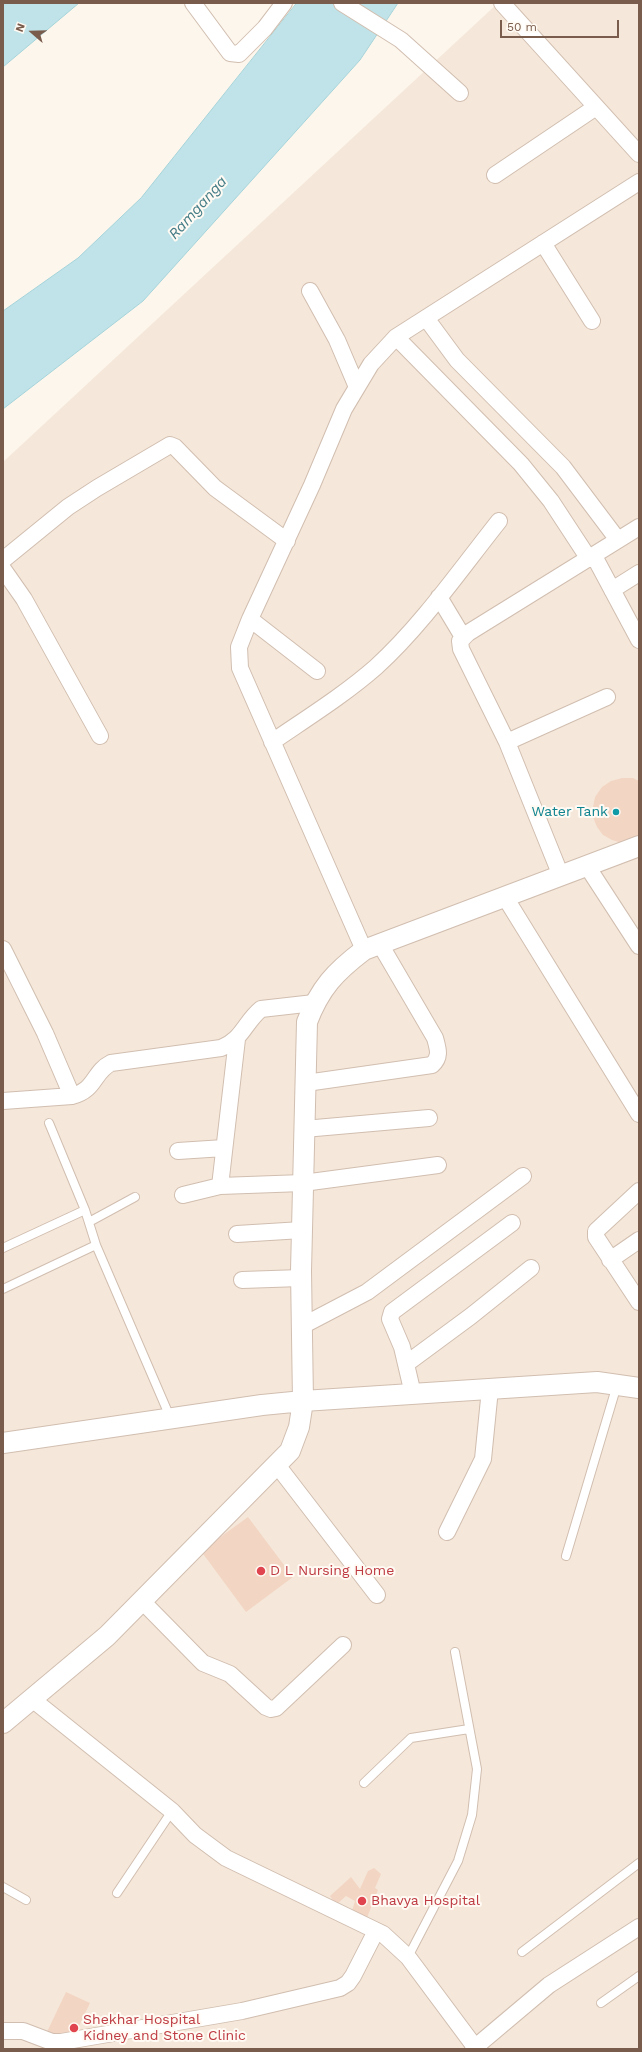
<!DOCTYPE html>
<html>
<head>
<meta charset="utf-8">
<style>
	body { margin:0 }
	#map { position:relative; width:642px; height:2052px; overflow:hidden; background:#fdf6ec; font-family:"Work Sans",sans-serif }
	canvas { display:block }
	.frame { position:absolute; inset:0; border:4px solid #7a5c4d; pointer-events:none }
	.north { position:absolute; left:12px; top:12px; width:40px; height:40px; -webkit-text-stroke:3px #fffaf3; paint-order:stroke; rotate:290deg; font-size:11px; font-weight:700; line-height:16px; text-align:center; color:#7a5c4d }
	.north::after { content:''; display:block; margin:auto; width:14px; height:18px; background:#7a5c4d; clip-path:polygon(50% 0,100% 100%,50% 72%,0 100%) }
	.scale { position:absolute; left:500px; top:20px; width:119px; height:18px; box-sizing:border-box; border:2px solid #7a5c4d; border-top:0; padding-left:5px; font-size:12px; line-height:14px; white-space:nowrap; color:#7a5c4d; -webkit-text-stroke:3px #fffaf3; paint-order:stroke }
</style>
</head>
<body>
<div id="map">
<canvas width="642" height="2052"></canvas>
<div class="frame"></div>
<div class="north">N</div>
<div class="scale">50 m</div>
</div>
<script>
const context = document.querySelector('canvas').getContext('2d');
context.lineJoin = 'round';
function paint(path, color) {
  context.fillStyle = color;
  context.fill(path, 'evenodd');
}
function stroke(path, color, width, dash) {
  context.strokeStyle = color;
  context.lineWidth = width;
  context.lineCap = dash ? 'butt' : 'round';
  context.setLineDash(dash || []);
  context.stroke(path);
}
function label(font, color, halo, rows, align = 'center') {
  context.font = font + ' "Work Sans",sans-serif';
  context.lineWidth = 4;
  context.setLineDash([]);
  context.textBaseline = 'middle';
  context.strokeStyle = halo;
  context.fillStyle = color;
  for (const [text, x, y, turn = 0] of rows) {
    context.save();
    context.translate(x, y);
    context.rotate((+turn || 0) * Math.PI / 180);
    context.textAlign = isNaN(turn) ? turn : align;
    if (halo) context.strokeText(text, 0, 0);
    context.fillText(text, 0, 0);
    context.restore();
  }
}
paint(new Path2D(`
	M498 3H639V2049H3V462Z`), '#f5e8da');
const water = new Path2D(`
	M3 3H79L3 67Z
	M297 3H398L360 60 143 301 3 409V311L78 258 141 198Z`);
paint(water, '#bfe3e8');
stroke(water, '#a5d3da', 1);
paint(new Path2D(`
	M622 778H633L639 781V840L622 843 612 840 603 835 597 827 593 817V807L595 797 602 787 611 781Z
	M248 1517 293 1577 246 1612 201 1551Z
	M374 1868 381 1874 375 1888 378 1890 366 1920 351 1914 355 1901 346 1896 336 1905 330 1896 351 1877 360 1889 368 1871Z
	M66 1992 90 2003 76 2032 46 2034Z`), '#f3d5c3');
const service = new Path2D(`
	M49 1123 85 1210 96 1245 170 1417
	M89 1222 135 1197
	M3 1248 85 1210
	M3 1289 96 1245
	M566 1556 617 1385
	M364 1783 411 1738 469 1729
	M3 1887 26 1900
	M117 1893 172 1811
	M522 1952 639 1863
	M408 1957 458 1861 472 1815 477 1769 455 1652
	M601 2003 639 1976`);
const minor = new Path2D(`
	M193 3 230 53 239 54 265 28 284 3
	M342 3 401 40 460 93
	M502 3 639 154
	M495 175 596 107
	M543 243 592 321
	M310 291 337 340 357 387
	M426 318 457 360 563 467 618 540
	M396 337 521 464 551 501 589 559
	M594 556 639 640
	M3 560 68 507 97 488 170 445 175 447 215 488 287 541
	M3 569 24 599 100 736
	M612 590 639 573
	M439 597 463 637
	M250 619 317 671
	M272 742C307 718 344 695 376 667 422 625 460 570 499 521
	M507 742 607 697
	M587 866 639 946
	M561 876 507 742 461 649 460 641 468 633 639 527
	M505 897 639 1114
	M3 949 45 1033 72 1096
	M364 950 240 668 239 647 250 619 312 485 344 409 371 364 396 337 639 182
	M306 1083 432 1065C441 1057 438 1049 435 1038L380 944
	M3 1101 72 1096C96 1090 93 1072 111 1063L221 1048C242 1040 245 1022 261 1009L314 1003
	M304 1129 429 1118
	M178 1151 224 1148
	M220 1186 237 1039
	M639 1191 596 1231V1237L639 1302
	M183 1195 220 1186 303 1183 438 1165
	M237 1234 302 1230
	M610 1260 639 1240
	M242 1280 301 1278
	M302 1326 367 1292 523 1176
	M406 1364 471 1316 531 1268
	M413 1394 402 1347 390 1319 392 1312 512 1223
	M277 1465 377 1595
	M447 1532 483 1459 490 1389
	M142 1601 203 1663 230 1674 266 1707 271 1709 276 1708 343 1645
	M32 1699 172 1811 195 1835 226 1858 383 1934 408 1957 475 2047
	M3 2031H23L52 2042H61L242 2011 340 1988 348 1983 353 1976 376 1931
	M473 2049 549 1985 639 1927`);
const tertiary = new Path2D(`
	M3 1443 262 1405 303 1401 597 1382 639 1388
	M3 1723 107 1636 290 1451 299 1427 303 1401 301 1271 307 1022C320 988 335 972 364 950L639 846`);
stroke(service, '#d1beb0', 10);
stroke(minor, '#d1beb0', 18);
stroke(tertiary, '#d1beb0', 22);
stroke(service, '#fff', 8);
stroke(minor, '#fff', 16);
stroke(tertiary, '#fff', 20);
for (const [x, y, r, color] of [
	[616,812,4,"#0f9aa8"],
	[261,1571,5,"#e0444e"],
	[362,1901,5,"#e0444e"],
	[74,2028,5,"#e0444e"]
]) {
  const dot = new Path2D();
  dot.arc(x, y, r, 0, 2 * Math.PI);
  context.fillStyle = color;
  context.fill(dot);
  stroke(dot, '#fffaf3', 1.5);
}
label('14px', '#0d838f', '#fffaf3', [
	["Water Tank",608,812]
], 'right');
label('14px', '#be3a42', '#fffaf3', [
	["D L Nursing Home",270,1571],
	["Bhavya Hospital",371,1901],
	["Shekhar Hospital",83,2020],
	["Kidney and Stone Clinic",83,2036]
], 'left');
label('italic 15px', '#437c86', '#fffaf3', [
	["Ramganga",198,208,-48]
]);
</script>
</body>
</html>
